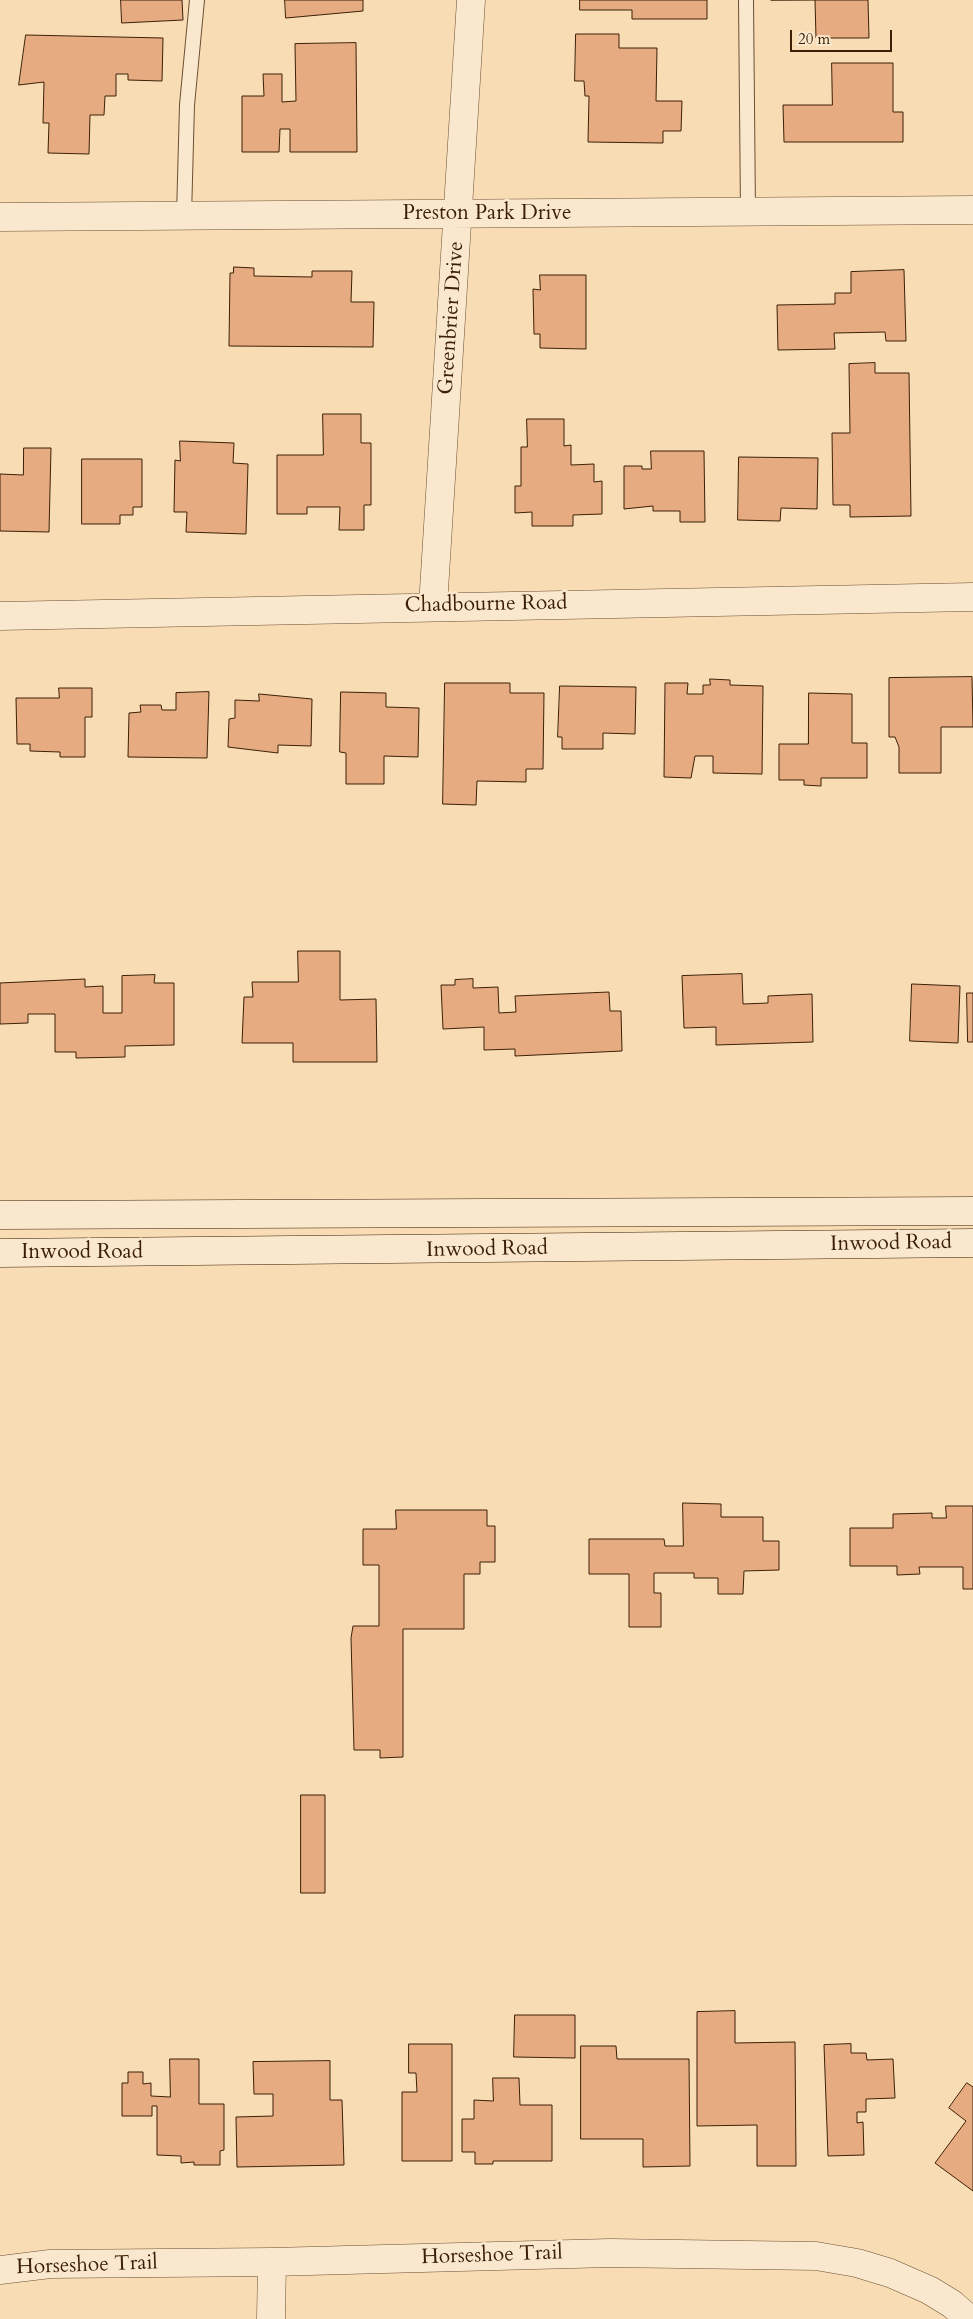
<!DOCTYPE html>
<html>
<head>
<meta charset="utf-8">
<style>
	body { margin:0 }
	#map { position:relative; width:973px; height:2319px; overflow:hidden; background:#f8dcb4; font-family:Cardo,serif }
	canvas { display:block }
	.scale { position:absolute; left:790px; top:30px; width:102px; height:22px; box-sizing:border-box; border:2px solid #3c2006; border-top:0; padding-left:6px; font-size:15px; line-height:18px; white-space:nowrap; color:#3c2006; -webkit-text-stroke:4px #fae8ce; paint-order:stroke }
</style>
</head>
<body>
<div id="map">
<canvas width="973" height="2319"></canvas>
<div class="scale">20 m</div>
</div>
<script>
const context = document.querySelector('canvas').getContext('2d');
context.lineJoin = 'round';
function paint(path, color) {
  context.fillStyle = color;
  context.fill(path, 'evenodd');
}
function stroke(path, color, width, dash) {
  context.strokeStyle = color;
  context.lineWidth = width;
  context.lineCap = dash ? 'butt' : 'round';
  context.setLineDash(dash || []);
  context.stroke(path);
}
function label(font, color, halo, rows, align = 'center') {
  context.font = font + ' Cardo,serif';
  context.lineWidth = 5;
  context.setLineDash([]);
  context.textBaseline = 'middle';
  context.strokeStyle = halo;
  context.fillStyle = color;
  for (const [text, x, y, turn = 0] of rows) {
    context.save();
    context.translate(x, y);
    context.rotate((+turn || 0) * Math.PI / 180);
    context.textAlign = isNaN(turn) ? turn : align;
    if (halo) context.strokeText(text, 0, 0);
    context.fillText(text, 0, 0);
    context.restore();
  }
}
const building = new Path2D(`
	M121 0H182L183 20 122 23Z
	M285 0H363V11L286 18Z
	M580 0H707V19H632V10H580Z
	M771 0H868L869 38H816L815 0Z
	M576 34H619V48H657L656 101H682L681 131H663V143L588 142 589 96H585L584 81H575Z
	M26 35 163 38 162 81 128 80V74H116V96H105L104 115H90L89 154 48 153 49 123H43L44 82 19 85Z
	M356 43 357 152H290V129H280L279 152H242V96H264L263 74H282V102L296 101 295 44Z
	M832 63H893V112H903V142H784L783 105H832Z
	M234 267 254 268V276L312 277V271H352L351 302H374L373 347 229 346 230 273H233Z
	M904 270 906 341H886L885 332 834 333 835 349 778 350 777 305 835 304V293H851V272Z
	M540 275H586V349L540 348V334H534L533 289 540 290Z
	M875 363V373H909L911 516 850 517V505H833L832 433H850L849 364Z
	M323 414H361V443H371V505H364V530H339L340 507H307V514H277V455H323Z
	M527 419H564V446L571 445V465L594 464V482L602 481V514L573 515V526H532V512L515 513V486H521V447H527Z
	M180 441 234 443 233 463 248 464 246 534 186 532 187 512H174L175 460 180 461Z
	M24 448H51L49 532 0 531V474L23 475Z
	M651 451H704L705 522H680V511H653V506L624 509V466H642V469H651Z
	M739 457 818 458 817 509 781 508 780 521 738 520Z
	M82 459H142V507H133V515H120V524H82Z
	M972 677 973 727H941V773H899V747L895 737H889V678Z
	M710 679 730 680V685L763 686 762 774 713 773V756H695L691 778 664 777 665 683H688L687 694H703V685H710Z
	M445 683H510V693H544L543 769H526V782L477 781 476 805 443 804Z
	M560 686 636 687 635 734 603 733V749H562V737H558Z
	M59 688H92V717H85V757H60V752L30 751V744H17L16 698H59Z
	M209 692 207 758 128 757 129 713 141 712 140 705H161L162 710H176V693Z
	M341 692 386 693V707L419 708 418 757 384 756V784H346V753L340 752Z
	M809 693 852 694V743H867V778H821V786L804 785V780H779V744H808Z
	M259 694 312 699 311 746 278 745V753L228 747 229 719 235 718V700L259 701Z
	M298 951H340V1000L376 999 377 1062H293V1043H242L244 997H253L252 982H298Z
	M742 974 743 1004 768 1003V996L812 994 813 1042 716 1045V1027L684 1028 682 976Z
	M155 975 154 983H174V1045L125 1046V1057L76 1058V1052H55V1014H28V1023L0 1024V983L85 979V987L103 986V1013H122V976Z
	M473 979V988L498 987 499 1013 516 1012 515 996 609 992 610 1011H621L622 1051 515 1056V1049L484 1050V1027L443 1029 441 985H455V980Z
	M912 984 960 986 958 1043 910 1041Z
	M967 993H973V1042H968Z
	M683 1503 721 1504V1517H763V1541H779V1570L744 1571 743 1594H718V1578H694V1573H654V1593H661V1627H629V1574H589V1539H664L665 1546H683Z
	M946 1506H973V1589H963V1567H919L920 1574 897 1575V1566H850V1528H893V1514L932 1513V1518H946Z
	M396 1510H487V1526H495V1562H480V1574H464V1629H403V1757L380 1758V1750H354L351 1638 353 1626H379V1565H363V1529H396Z
	M301 1795H325V1893H301Z
	M735 2011V2043L795 2042 796 2166H757V2125L697 2126V2012Z
	M515 2015H575V2058L514 2057Z
	M409 2044H452V2161H402V2092H417L416 2073H409Z
	M851 2044V2053H866L867 2060 893 2059 895 2098 866 2099V2112H857V2123L863 2122 864 2155 828 2156 824 2045Z
	M581 2046H616L617 2059H689L690 2166 643 2167V2139H581Z
	M170 2059H199V2104H224V2150L220 2151V2165H194V2162L181 2163V2156L157 2155V2106H152V2116H122V2083H128V2072H143V2084L151 2083V2096L170 2097Z
	M330 2061V2100H342L344 2165 237 2167 236 2117 273 2116V2094H254L253 2062Z
	M493 2078H519L520 2105H552V2161H493V2164H475V2152H462V2119H474V2100L493 2101Z
	M967 2083 973 2087V2191L935 2163 966 2121 949 2108Z`);
paint(building, '#e7ab82');
stroke(building, '#3c2006', 1);
const lane = new Path2D(`
	M746 0 748 212
	M184 216 187 105 197 0`);
const street = new Path2D(`
	M0 217 973 210
	M433 606 471 0
	M0 616 973 597
	M0 2270 50 2264 272 2262 610 2253 816 2256 857 2263 890 2273 929 2290 952 2304 969 2319
	M271 2319 272 2262`);
const secondary = new Path2D(`
	M0 1215 973 1211
	M0 1253 973 1243`);
stroke(lane, '#6b4f32', 16);
stroke(street, '#6b4f32', 29);
stroke(secondary, '#3c2006', 29);
stroke(lane, '#fae8ce', 14);
stroke(street, '#fae8ce', 28);
stroke(secondary, '#fae8ce', 28);
label('21px', '#3c2006', '#fae8ce', [
	["Preston Park Drive",487,214],
	["Greenbrier Drive",452,318,-86],
	["Chadbourne Road",486,605,-1],
	["Inwood Road",891,1244,-1],
	["Inwood Road",487,1250,-1],
	["Inwood Road",82,1253],
	["Horseshoe Trail",492,2256,-2],
	["Horseshoe Trail",87,2266,-2]
]);
</script>
</body>
</html>
